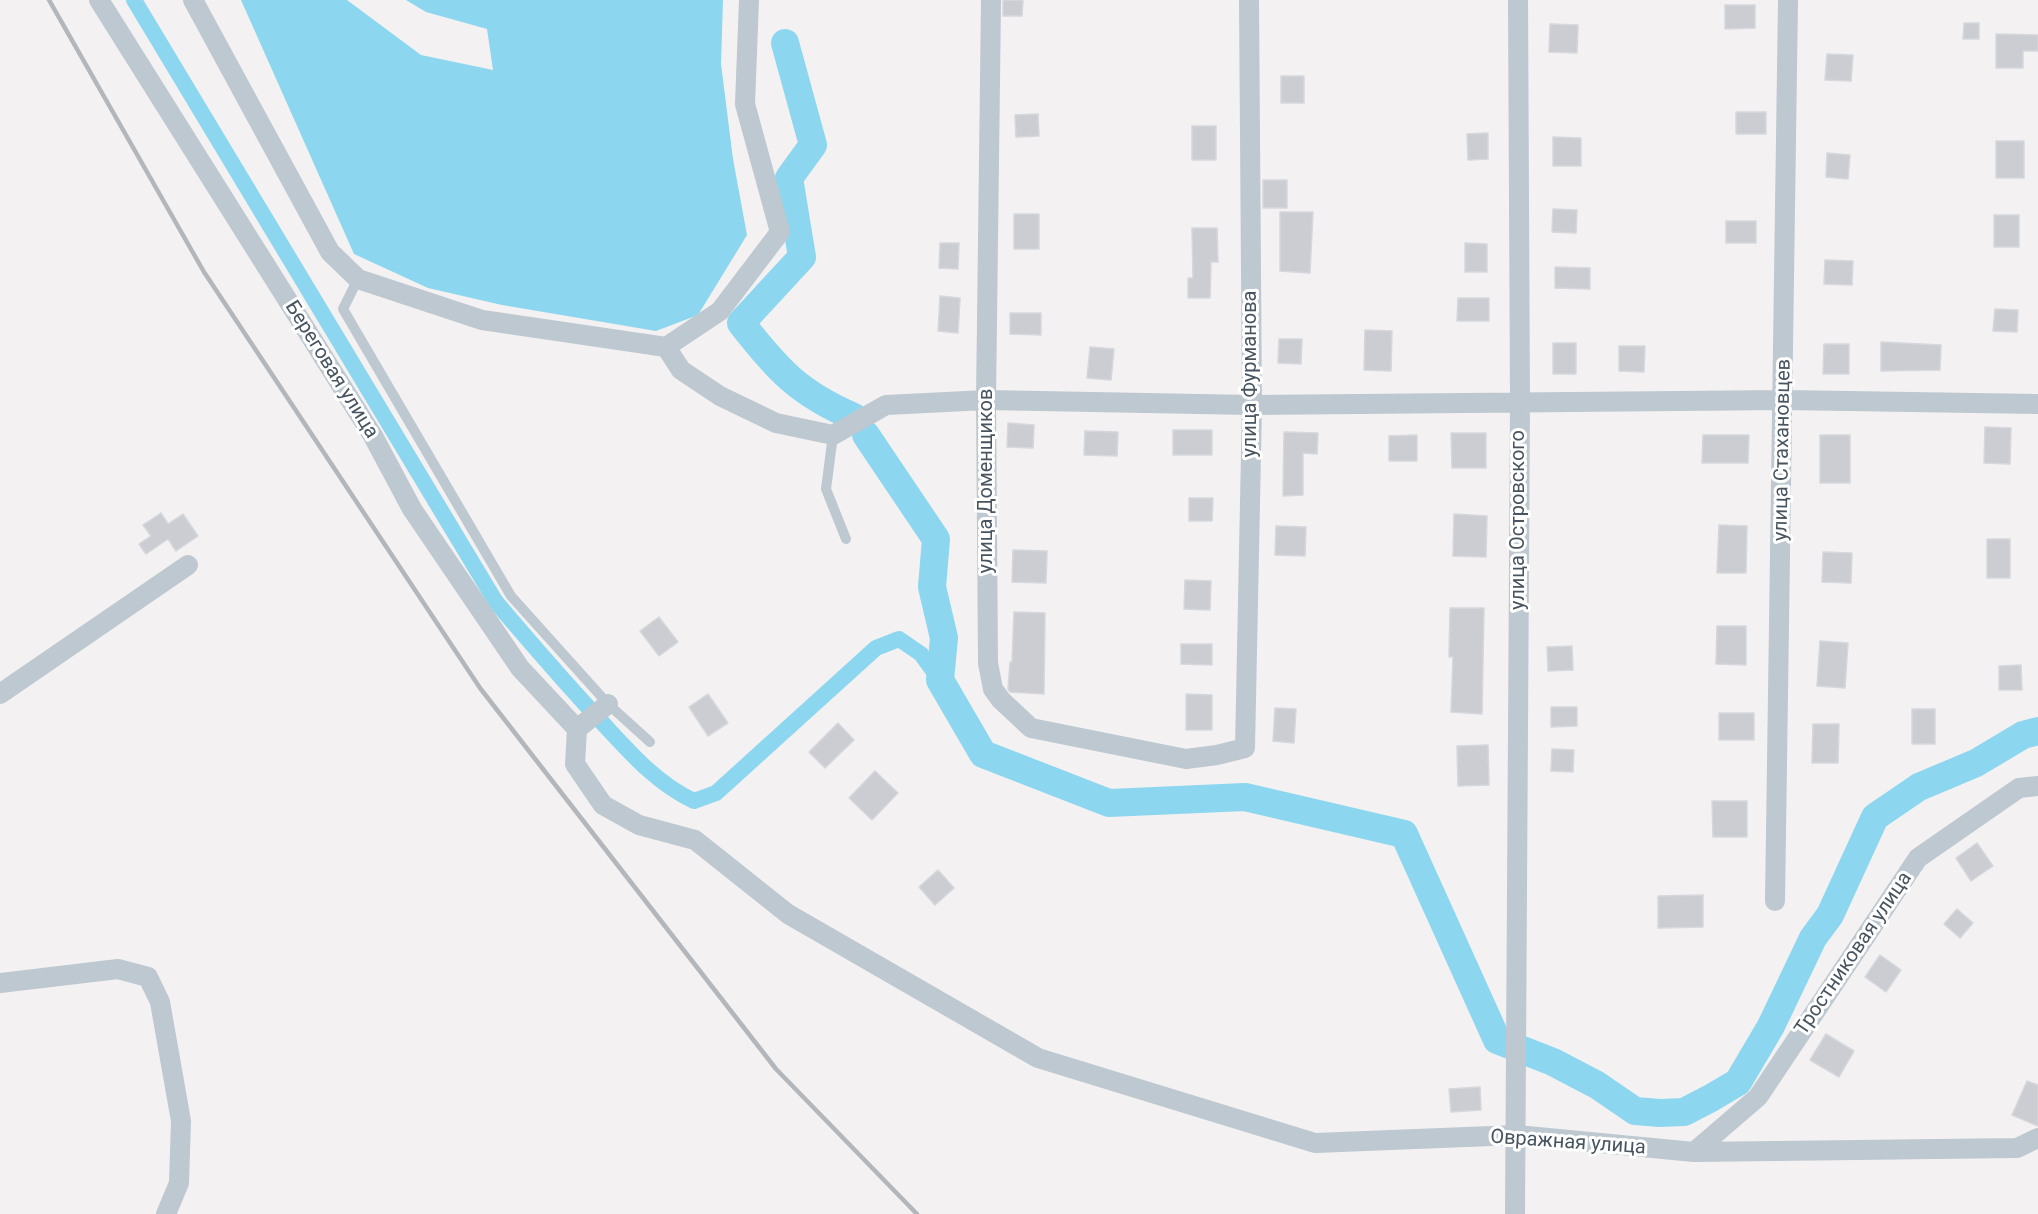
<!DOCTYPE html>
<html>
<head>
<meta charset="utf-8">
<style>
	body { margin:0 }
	canvas { display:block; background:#f3f1f1 }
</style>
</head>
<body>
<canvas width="2038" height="1214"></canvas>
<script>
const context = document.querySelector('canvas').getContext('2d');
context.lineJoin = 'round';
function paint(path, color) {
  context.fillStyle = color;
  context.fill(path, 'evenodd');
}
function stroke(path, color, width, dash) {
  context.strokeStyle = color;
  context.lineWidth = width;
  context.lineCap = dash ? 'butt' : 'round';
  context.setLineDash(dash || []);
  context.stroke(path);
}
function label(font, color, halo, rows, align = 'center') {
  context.font = font + ' Roboto,sans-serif';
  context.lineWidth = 6;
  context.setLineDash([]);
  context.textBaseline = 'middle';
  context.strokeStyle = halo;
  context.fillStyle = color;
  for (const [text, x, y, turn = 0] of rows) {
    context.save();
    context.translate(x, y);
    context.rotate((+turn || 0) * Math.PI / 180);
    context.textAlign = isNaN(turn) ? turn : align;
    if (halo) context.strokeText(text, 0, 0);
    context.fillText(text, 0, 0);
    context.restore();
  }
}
paint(new Path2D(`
	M241 0H347L421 55 493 70 487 29 426 12 406 0H723L721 64 733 159 747 235 698 315 656 331 502 305 428 288 354 254Z`), '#8cd7ef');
stroke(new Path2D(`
	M134 0 496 602C529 641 562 679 597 717 626 748 655 783 694 801L716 793 876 648 899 639 921 654 940 680`), '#8cd7ef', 16);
stroke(new Path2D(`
	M785 43 813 145 789 178 802 257 741 323C777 369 798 393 854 417
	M866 435 936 539 932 587 944 638 940 680 983 754 1109 803 1245 797 1404 834 1497 1040 1553 1062 1597 1085 1635 1111 1660 1113 1684 1112 1711 1098 1738 1082 1771 1026 1813 938 1830 915 1875 817 1919 787 1976 763 2023 735 2038 731`), '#8cd7ef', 28);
const building = new Path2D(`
	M1003 0H1023L1022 16H1003Z
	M1725 5H1755V28L1725 29Z
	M1964 23H1979V39H1963Z
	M1550 24 1578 25 1577 53 1549 52Z
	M1996 34 2038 35V51H2023V68H1996Z
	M1827 54 1853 55 1851 81 1825 80Z
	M1281 76H1304V103H1281Z
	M1736 112H1766V134H1736Z
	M1038 114 1039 136 1016 137 1015 115Z
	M1192 126H1216V160H1192Z
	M1488 133V159L1468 160 1467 134Z
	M1553 137 1581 138V166H1553Z
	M1996 141H2024V178H1996Z
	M1827 153 1850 155 1848 179 1826 177Z
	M1263 180H1287V208H1263Z
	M1553 209 1577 210 1576 233 1552 232Z
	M1280 212H1313L1310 273 1280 271Z
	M1014 214H1039V249H1014Z
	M1994 215H2019V247H1994Z
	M1726 221H1756V243H1726Z
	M1192 228H1217L1218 262H1211L1210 298H1188V278H1193Z
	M940 243H959L958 269 939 268Z
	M1465 243 1487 244V272H1465Z
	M1825 260 1853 261 1852 285 1824 284Z
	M1555 267 1590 268V289L1555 288Z
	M940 296 960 298 958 333 938 331Z
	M1458 298H1489V321H1457Z
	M1995 309 2018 310 2017 332 1993 331Z
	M1010 313H1041V335L1010 334Z
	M1365 330 1392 331 1391 371 1364 370Z
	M1279 339H1302L1301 364 1278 363Z
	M1881 342 1941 345 1940 370 1881 371Z
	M1553 343H1576V374H1553Z
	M1824 344H1849V374H1823Z
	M1619 346H1645L1644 372 1619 371Z
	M1090 347 1114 349 1111 380 1087 378Z
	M1008 423 1034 425 1033 448 1007 447Z
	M1985 427 2011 428 2010 464 1984 463Z
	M1173 430H1212V455H1173Z
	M1085 431 1118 432 1117 456 1084 455Z
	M1284 432 1318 433 1317 454 1303 453V495L1283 496Z
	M1451 433H1486V468H1452Z
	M1417 435V461H1389V436Z
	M1703 435H1749L1748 463H1702Z
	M1820 435H1850V483H1820Z
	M1189 498H1213L1212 521H1189Z
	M161 513 168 524 183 514 198 536 176 551 168 539 146 554 139 544 151 536 143 525Z
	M1454 514 1487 516 1486 557 1453 556Z
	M1719 525 1747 526 1746 573H1717Z
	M1276 526 1306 527 1305 556 1275 555Z
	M1987 539H2010V578H1987Z
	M1013 550 1047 551 1046 583 1012 582Z
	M1823 552 1852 553 1851 583 1822 582Z
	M1185 580 1211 581 1210 610 1184 609Z
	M1450 608H1484L1482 714 1451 712 1453 657H1449Z
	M1014 612 1045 613 1044 694 1010 692 1008 689 1010 662H1012Z
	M659 617 678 642 659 656 640 631Z
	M1717 626H1746V665L1716 664Z
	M1820 641 1848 643 1845 688 1817 686Z
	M1181 644H1212V665L1181 664Z
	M1572 646 1573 670 1548 671 1547 647Z
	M2021 665 2022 690H1999V666Z
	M708 694 728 723 708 736 689 707Z
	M1186 694 1212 695V730H1186Z
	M1551 707H1577V726L1551 727Z
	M1275 708 1296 709 1294 743 1273 741Z
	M1912 709H1935V744H1912Z
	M1719 713H1754V740H1719Z
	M838 723 854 740 825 768 809 752Z
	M1813 724H1839L1838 763H1812Z
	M1488 745 1489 785 1458 786 1457 746Z
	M1552 749 1574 750 1573 772 1551 771Z
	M875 771 898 793 872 820 849 798Z
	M1712 801H1747V837H1713Z
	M1977 843 1993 866 1971 881 1956 858Z
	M938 870 954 888 935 905 919 887Z
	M1703 895V927L1658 928V896Z
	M1957 909 1973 923 1960 938 1944 924Z
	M1880 955 1901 970 1886 992 1865 977Z
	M1826 1034 1854 1051 1839 1077 1810 1060Z
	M2027 1081 2038 1085V1126L2012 1115Z
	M1480 1087 1481 1110 1451 1112 1449 1089Z`);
paint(building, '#cbcdd3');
stroke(building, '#d5d7dc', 1.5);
stroke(new Path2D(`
	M358 279 343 309 511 596 608 704 650 742
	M833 435 826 489 846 539`), '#bec8d0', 10);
stroke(new Path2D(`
	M99 0 373 436 412 509 520 668 577 729
	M193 0 330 252 358 279 482 320 666 347 681 370 720 396 776 423 833 435 886 405 986 400 1252 405 1784 400 2038 404
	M991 0 986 400 988 663 993 689 1001 700 1031 728 1186 759 1217 755 1245 748 1252 405 1249 0
	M666 347 720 311 780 232 745 104 749 0
	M0 694 188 565
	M608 704 577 729 575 764 603 805 639 825 695 840 788 914 1038 1058 1315 1143 1517 1135 1694 1152 2017 1148 2038 1138
	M1775 901 1788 0
	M0 983 118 969 148 977 160 1002 181 1121 179 1183 166 1214
	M1694 1152 1758 1097 1918 858 2019 788 2038 786
	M1515 1214 1520 403 1518 0`), '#bec8d0', 20);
stroke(new Path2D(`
	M49 0 204 272 480 688 776 1069 917 1214`), '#b3b6bb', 4.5);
label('20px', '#48545f', '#fff', [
	["Береговая улица",331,370,58],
	["улица Фурманова",1251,374,-90],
	["улица Стахановцев",1783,450,-89],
	["улица Доменщиков",987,481,-90],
	["улица Островского",1519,520,-90],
	["Тростниковая улица",1854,954,-56],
	["Овражная улица",1568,1143,4]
]);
</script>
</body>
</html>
